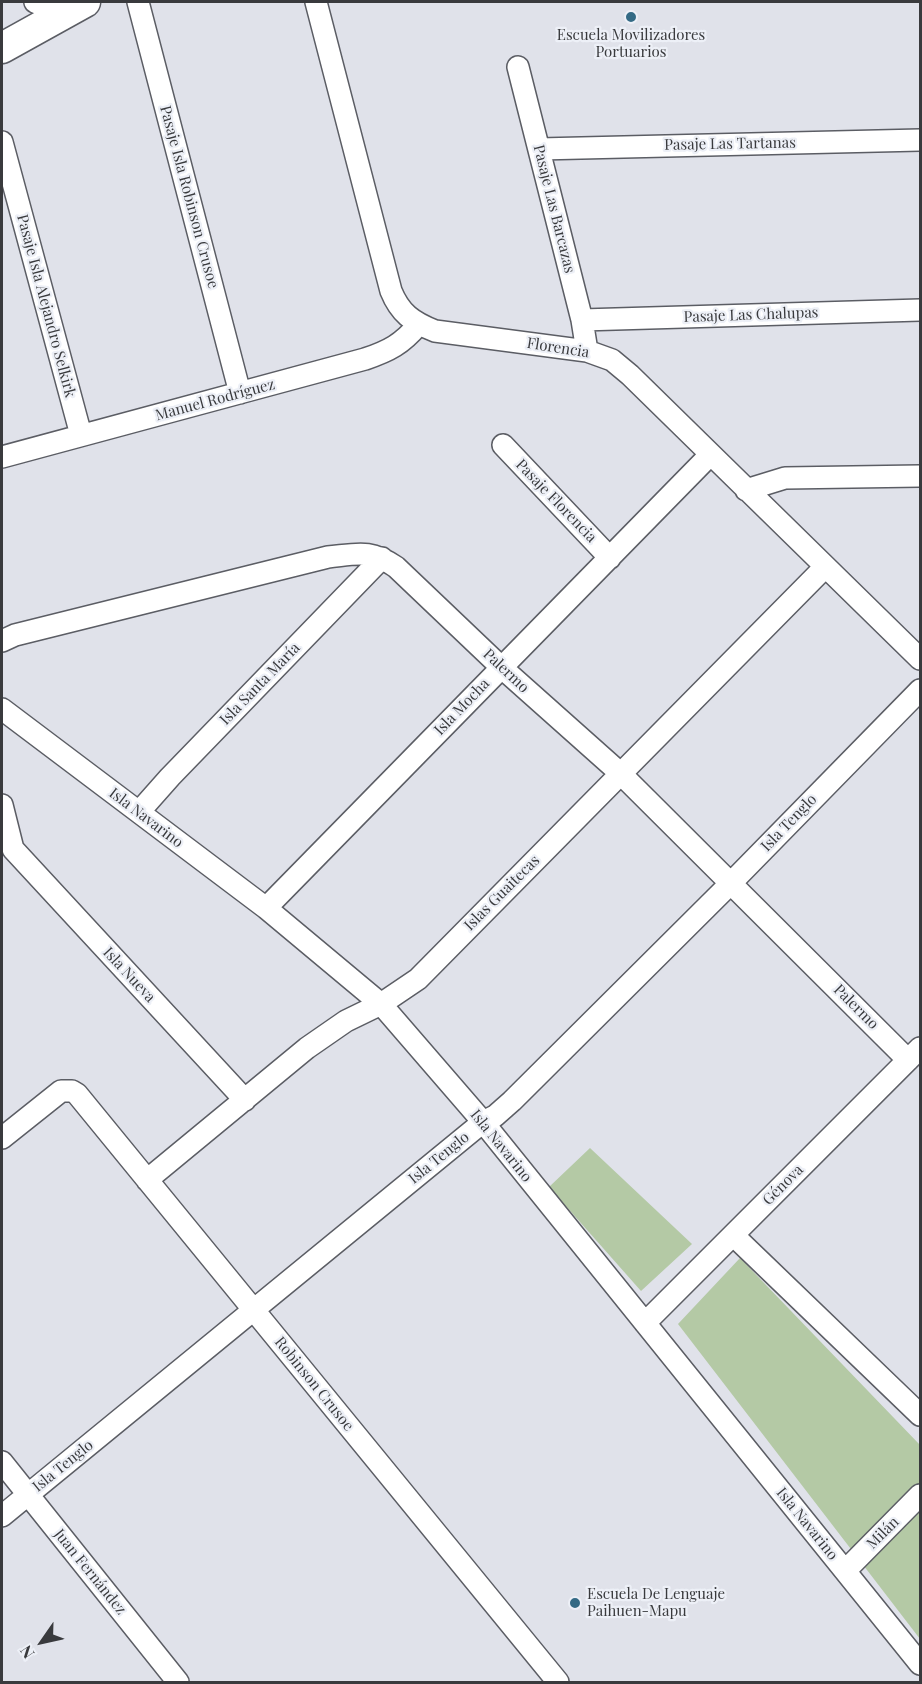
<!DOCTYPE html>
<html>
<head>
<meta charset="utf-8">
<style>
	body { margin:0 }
	#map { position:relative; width:922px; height:1684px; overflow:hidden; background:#e0e2ea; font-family:"Playfair Display",serif }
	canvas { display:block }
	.frame { position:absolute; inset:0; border:3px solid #393a3d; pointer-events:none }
	.north { position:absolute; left:12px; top:1612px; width:60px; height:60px; -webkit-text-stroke:4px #edf0f7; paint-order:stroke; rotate:236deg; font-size:16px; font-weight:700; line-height:24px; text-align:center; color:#393a3d }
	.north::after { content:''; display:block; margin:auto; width:21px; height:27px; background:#393a3d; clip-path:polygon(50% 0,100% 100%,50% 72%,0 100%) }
</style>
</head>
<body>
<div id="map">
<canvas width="922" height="1684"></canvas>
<div class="frame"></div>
<div class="north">N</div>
</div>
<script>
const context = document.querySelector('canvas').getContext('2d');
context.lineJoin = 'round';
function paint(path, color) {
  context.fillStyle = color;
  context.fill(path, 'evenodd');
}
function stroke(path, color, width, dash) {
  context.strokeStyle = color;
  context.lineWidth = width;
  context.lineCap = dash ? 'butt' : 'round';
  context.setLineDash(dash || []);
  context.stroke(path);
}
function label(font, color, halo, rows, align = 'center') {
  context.font = font + ' "Playfair Display",serif';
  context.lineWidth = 4.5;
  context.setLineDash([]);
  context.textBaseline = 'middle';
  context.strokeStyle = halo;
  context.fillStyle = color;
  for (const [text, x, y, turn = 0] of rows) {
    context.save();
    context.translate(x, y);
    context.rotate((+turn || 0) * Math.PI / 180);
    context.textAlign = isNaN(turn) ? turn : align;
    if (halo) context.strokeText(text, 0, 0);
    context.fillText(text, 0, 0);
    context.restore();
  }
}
paint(new Path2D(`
	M590 1148 692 1244 641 1291 549 1187Z
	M740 1258 920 1445V1639L678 1324Z`), '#b4c9a5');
const street = new Path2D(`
	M35 2 63 14
	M138 2 240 393
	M316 2 391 291C400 313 412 322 435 331L587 351 612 360 630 375 920 659
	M518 67 582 320 587 351
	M2 142 81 435
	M539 149 920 140
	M582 320 920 310
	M503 445 610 558
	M2 457 365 359C389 351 402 344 418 325
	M746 490 785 478 920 476
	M2 641 15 635 328 557C358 554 370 549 396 567L501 667 620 773 908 1060
	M2 709 266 908 381 1004 483 1122 920 1664
	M2 805 13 849 245 1100
	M139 812 170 777 382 558
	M266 908 710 455
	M2 1138 61 1091H72L77 1094 558 1682
	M147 1180 307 1048 346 1021 381 1004 418 979 825 567
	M733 1235 920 1415
	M645 1323 920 1048
	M2 1462 178 1682
	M2 1516 483 1122 495 1116 512 1101 731 883 920 690
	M845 1571 920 1495`);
const secondary = new Path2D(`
	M2 48 85 2`);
stroke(street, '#5b5d64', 24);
stroke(secondary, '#5b5d64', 33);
stroke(street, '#fff', 21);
stroke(secondary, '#fff', 30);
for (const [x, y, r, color] of [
	[631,17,6,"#346a85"],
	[575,1603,6,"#346a85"]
]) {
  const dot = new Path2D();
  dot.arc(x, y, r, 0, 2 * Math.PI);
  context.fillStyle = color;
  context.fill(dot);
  stroke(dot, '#edf0f7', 2);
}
label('15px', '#393a3d', '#edf0f7', [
	["Escuela Movilizadores",631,35],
	["Portuarios",631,52],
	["Escuela De Lenguaje",587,1594,"left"],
	["Paihuen-Mapu",587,1611,"left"]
]);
label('15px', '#393a3d', '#edf0f7', [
	["Pasaje Las Tartanas",730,144,-1],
	["Pasaje Isla Robinson Crusoe",189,197,75],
	["Pasaje Las Barcazas",554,209,76],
	["Pasaje Isla Alejandro Selkirk",46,306,75],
	["Pasaje Las Chalupas",751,315,-2],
	["Florencia",558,348,9],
	["Manuel Rodríguez",215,400,-15],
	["Pasaje Florencia",556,501,46],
	["Palermo",506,671,43],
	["Isla Santa María",260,684,-46],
	["Isla Mocha",462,707,-46],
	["Isla Navarino",146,818,37],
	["Isla Tenglo",789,823,-46],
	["Islas Guaitecas",502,893,-45],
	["Isla Nueva",129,975,47],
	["Palermo",856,1007,45],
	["Isla Navarino",501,1146,51],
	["Isla Tenglo",439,1158,-39],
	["Génova",783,1185,-45],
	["Robinson Crusoe",314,1384,51],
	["Isla Tenglo",63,1466,-39],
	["Isla Navarino",807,1524,51],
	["Milán",883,1533,-45],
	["Juan Fernández",90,1572,51]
]);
</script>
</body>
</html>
